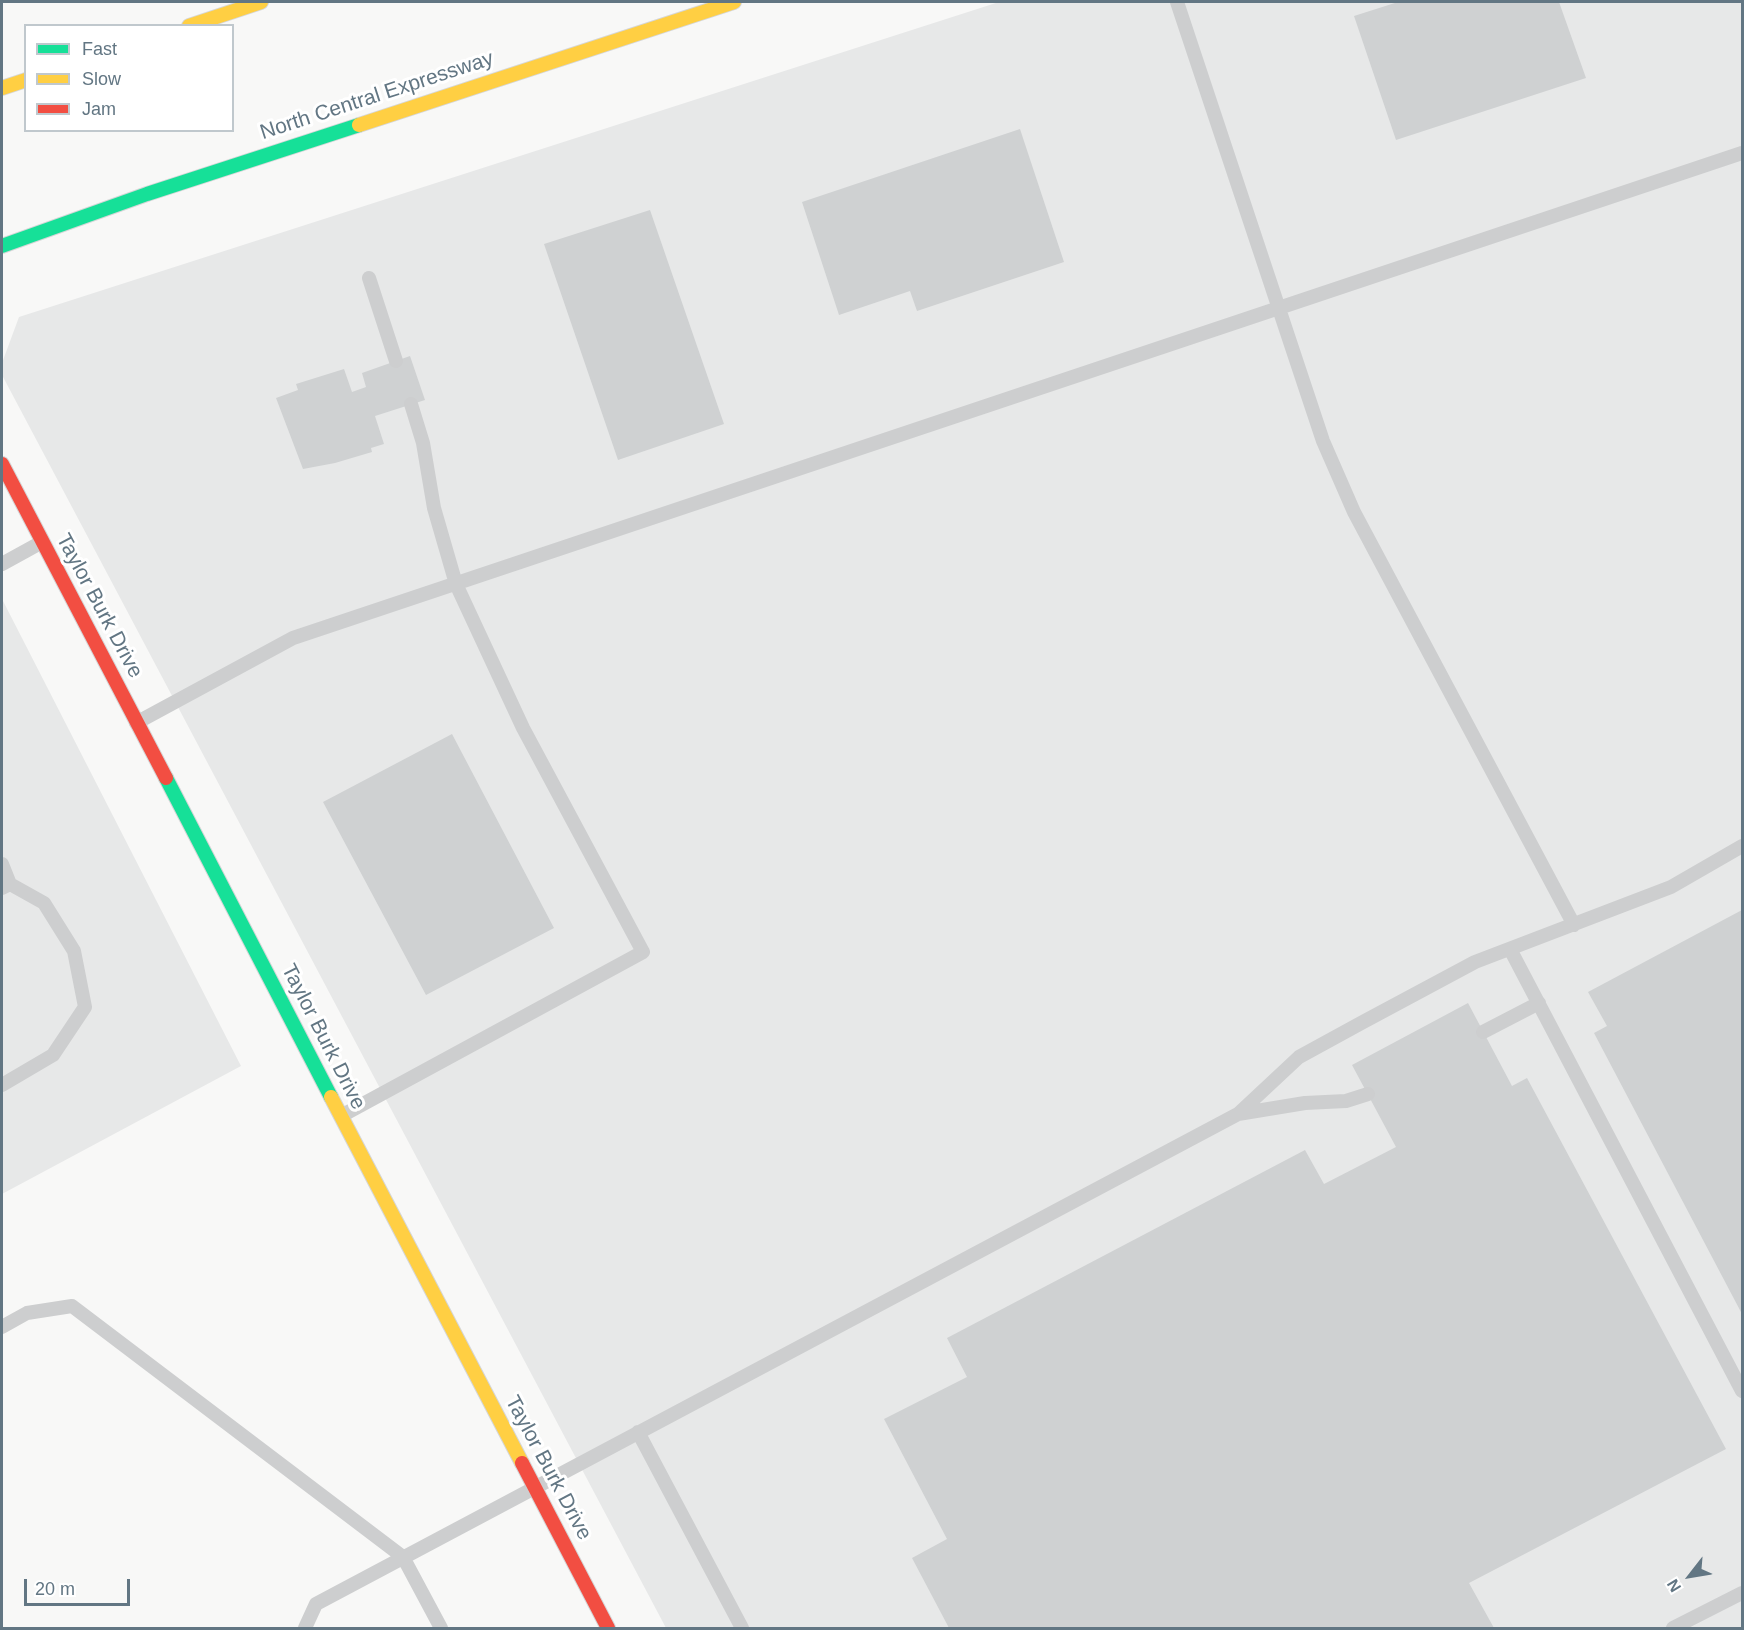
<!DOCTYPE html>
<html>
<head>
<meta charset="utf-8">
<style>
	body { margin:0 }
	#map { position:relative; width:1744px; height:1630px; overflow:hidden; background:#f8f8f7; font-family:Helvetica,sans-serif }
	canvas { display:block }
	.frame { position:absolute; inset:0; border:3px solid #627683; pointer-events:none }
	.legend { position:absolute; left:24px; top:24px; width:210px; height:108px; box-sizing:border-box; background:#fff; border:2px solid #c0c8cd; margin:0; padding:8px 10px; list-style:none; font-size:18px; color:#627683 }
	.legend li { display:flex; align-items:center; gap:12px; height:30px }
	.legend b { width:30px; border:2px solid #c0c8cd }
	.north { position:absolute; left:1660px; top:1546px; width:60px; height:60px; -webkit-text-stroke:4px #fff; paint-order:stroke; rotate:239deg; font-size:16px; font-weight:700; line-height:24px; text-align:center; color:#627683 }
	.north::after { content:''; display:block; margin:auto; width:21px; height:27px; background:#627683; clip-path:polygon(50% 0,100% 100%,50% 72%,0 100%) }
	.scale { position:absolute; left:24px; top:1579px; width:106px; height:27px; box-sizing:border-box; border:3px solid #627683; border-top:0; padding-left:8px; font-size:18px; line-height:21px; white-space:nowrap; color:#627683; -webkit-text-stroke:4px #fff; paint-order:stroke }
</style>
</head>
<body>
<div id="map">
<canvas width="1744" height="1630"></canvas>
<div class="frame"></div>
<ul class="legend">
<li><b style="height:8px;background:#16e098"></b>Fast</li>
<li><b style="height:8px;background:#ffcf43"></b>Slow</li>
<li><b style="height:8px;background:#f24e42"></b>Jam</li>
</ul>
<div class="north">N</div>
<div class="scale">20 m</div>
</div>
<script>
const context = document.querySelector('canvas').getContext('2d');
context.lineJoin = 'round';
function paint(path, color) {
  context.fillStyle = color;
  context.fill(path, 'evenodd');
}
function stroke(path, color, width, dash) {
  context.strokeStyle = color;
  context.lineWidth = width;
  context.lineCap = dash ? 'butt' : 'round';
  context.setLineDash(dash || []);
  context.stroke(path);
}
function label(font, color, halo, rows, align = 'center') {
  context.font = font + ' Helvetica,sans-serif';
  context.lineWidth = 6;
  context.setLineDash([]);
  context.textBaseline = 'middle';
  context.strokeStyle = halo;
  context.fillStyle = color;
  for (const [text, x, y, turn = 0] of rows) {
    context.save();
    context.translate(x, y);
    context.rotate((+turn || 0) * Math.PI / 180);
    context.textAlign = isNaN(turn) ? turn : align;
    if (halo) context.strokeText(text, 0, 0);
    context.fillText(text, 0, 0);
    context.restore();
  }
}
paint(new Path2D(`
	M999 2H1742V1628H666L2 375V363L19 317Z
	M2 599 241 1066 2 1194Z`), '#e7e8e8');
paint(new Path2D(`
	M1398 2H1559L1586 78 1396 140 1354 16Z
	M1020 129 1064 262 917 311 910 291 839 315 802 202Z
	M650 210 724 424 618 460 544 244Z
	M410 356 425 400 375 416 384 444 371 448 372 452 335 463 303 469 276 398 298 390 296 384 344 369 352 392 366 387 362 373Z
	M452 734 554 928 426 995 323 802Z
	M1742 910V1314L1594 1033 1607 1026 1588 992Z
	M1468 1003 1512 1086 1527 1078 1726 1449 1469 1583 1494 1628H949L912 1558 947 1539 884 1419 967 1377 947 1338 1305 1150 1324 1184 1396 1147 1352 1065Z`), '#cfd1d2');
const fast = new Path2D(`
	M2 246 147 194 359 125
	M166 778 331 1097`);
const slow = new Path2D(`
	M189 26 261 2
	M2 88 26 80
	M359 125 734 2
	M331 1097 522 1463`);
const jam = new Path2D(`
	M2 464 166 778
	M522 1463 608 1628`);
stroke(fast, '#d5d6d7', 16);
stroke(slow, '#d5d6d7', 16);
stroke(jam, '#d5d6d7', 16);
stroke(new Path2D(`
	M1177 2 1323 441 1354 512 1574 925
	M369 278 396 361
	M2 564 42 542
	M136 723 293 638 1742 153
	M2 864 10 884 2 888
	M1510 949 1742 1391
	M1483 1032 1539 1003
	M2 1085 53 1055 85 1007 74 951 44 903 10 884
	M1238 1114 1305 1103 1346 1101 1368 1094
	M341 1116 643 952 523 728 456 584 434 508 423 443 411 404
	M2 1327 27 1313 72 1306 403 1557 441 1628
	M638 1432 742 1628
	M305 1628 316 1604 1238 1114 1299 1057 1363 1022 1475 962 1671 887 1742 846
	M1673 1628 1742 1593`), '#cdcecf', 14);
stroke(fast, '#16e098', 14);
stroke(slow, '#ffcf43', 14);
stroke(jam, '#f24e42', 14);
label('21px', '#627683', '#fff', [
	["North Central Expressway",377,96,-18],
	["Taylor Burk Drive",99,606,62],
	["Taylor Burk Drive",323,1037,63],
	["Taylor Burk Drive",548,1468,62]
]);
</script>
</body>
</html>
